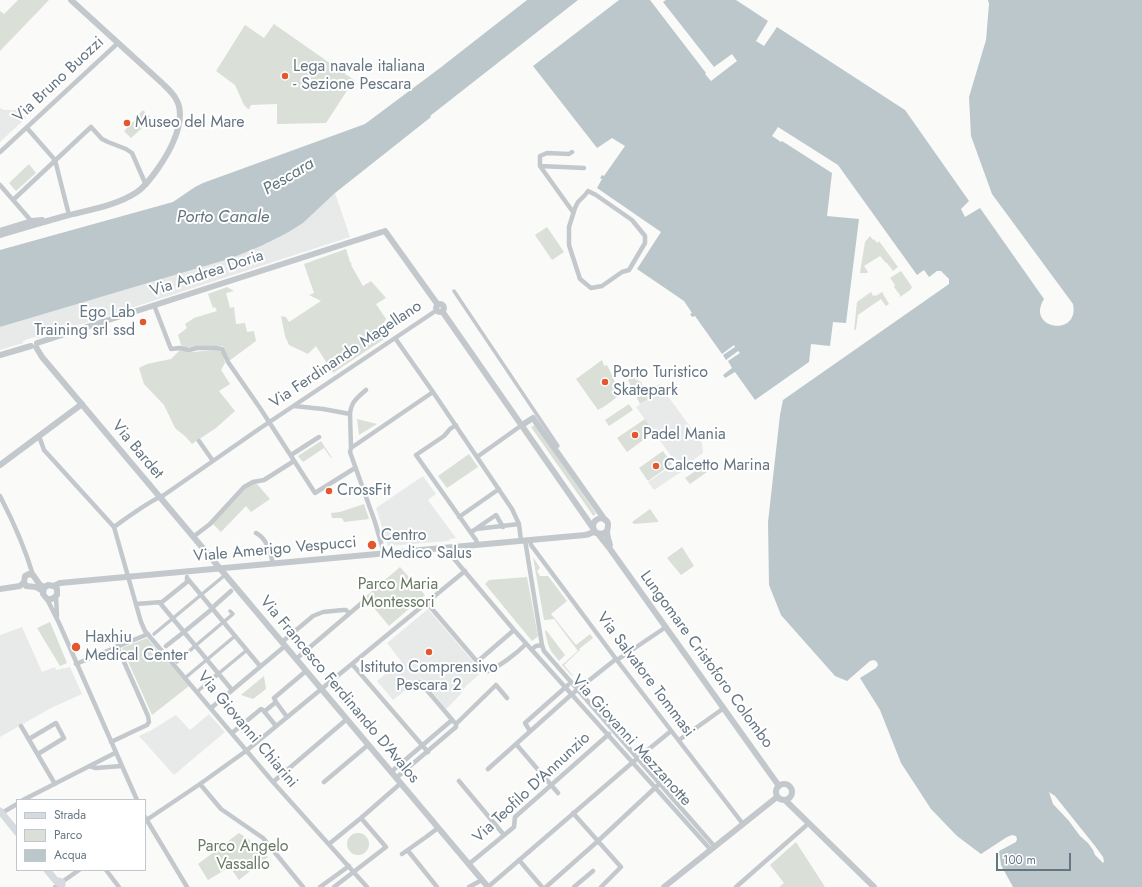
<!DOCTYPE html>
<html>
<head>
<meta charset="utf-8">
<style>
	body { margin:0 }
	#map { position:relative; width:1142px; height:887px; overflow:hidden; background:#fafaf8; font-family:Jost,sans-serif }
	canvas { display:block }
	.legend { position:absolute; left:16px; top:799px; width:130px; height:72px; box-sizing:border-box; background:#fff; border:1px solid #c1c8cd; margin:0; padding:5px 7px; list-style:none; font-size:12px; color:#657683 }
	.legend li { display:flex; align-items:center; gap:8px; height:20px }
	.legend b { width:20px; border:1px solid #c1c8cd }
	.scale { position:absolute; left:996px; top:853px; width:75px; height:18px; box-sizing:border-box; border:2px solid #657683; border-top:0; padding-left:5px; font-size:12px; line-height:14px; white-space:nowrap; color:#657683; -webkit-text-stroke:3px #fff; paint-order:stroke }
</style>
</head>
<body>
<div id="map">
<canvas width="1142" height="887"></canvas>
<ul class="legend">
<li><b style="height:5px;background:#d6dbdf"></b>Strada</li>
<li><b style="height:11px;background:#dadfd7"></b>Parco</li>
<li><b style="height:11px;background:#bbc7cb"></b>Acqua</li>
</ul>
<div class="scale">100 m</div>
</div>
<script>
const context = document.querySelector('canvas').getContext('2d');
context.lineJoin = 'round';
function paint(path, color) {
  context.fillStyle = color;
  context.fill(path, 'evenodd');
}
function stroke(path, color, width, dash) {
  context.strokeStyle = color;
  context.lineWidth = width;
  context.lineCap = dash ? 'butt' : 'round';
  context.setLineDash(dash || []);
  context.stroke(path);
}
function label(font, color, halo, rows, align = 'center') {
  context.font = font + ' Jost,sans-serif';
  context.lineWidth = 4;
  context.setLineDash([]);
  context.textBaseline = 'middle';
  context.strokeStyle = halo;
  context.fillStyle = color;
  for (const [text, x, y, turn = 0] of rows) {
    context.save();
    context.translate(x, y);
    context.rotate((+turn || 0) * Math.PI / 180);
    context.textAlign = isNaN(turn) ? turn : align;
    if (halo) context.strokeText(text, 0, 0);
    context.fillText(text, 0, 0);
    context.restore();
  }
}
paint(new Path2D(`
	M0 108 4 110H18L26 118 0 142Z
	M335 193 350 237 39 338 34 337 23 341V343L0 350V327L232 258 261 246 287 233 303 223Z
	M659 384 702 443 703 453 680 470 681 472 654 490 648 482 676 463 636 407 647 400 648 395 646 392Z
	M423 476 436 494 428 500 456 538 450 539 449 541 388 546 376 508Z
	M428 609 482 672 466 686 460 695 446 709 421 678 393 700 377 681 401 661 387 643Z
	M22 627 42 672 55 667 56 670 70 667 82 694 51 708 0 737V635Z
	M209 714 225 732 174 775 139 736 150 731 176 715 190 730Z`), '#e8e9e9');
paint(new Path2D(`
	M18 0H49L0 51V11L4 14Z
	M274 24 354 80 326 123 277 124V104L251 105 249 109H248L244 105 235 85 216 71 245 25 264 38Z
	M143 110 152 119 131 138 124 131 140 115 139 114Z
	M29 164 36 173 16 191 9 183Z
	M547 227 564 252 552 260 535 235Z
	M870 236 873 240 874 239 877 243 879 241 898 267 893 271 887 263H886L880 256 864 266 868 272 867 273H860L865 242Z
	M346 249 350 262 352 264 351 265 363 286 371 281 386 298 376 304 386 319 379 331 387 337 333 373 316 346 308 354 289 345 285 336 281 316 286 317 289 322 321 301 309 295 314 293 304 264Z
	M901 271 912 287 910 290 900 297V295L894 287 895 285 890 278Z
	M227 287 234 291 226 293 230 308 234 307 236 324 245 323 247 332 254 331 256 341 229 361 223 346 185 347 181 345 178 335 187 328 185 324 194 318 217 311 215 307 213 308 208 294Z
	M871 292 873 296 875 295 876 296 882 292 883 293V294L889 304 886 306 881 299 858 315 856 329 854 331 857 302Z
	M180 350 193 352 215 350 222 352 225 363 221 370 230 384 219 391 235 411 216 428 192 444 186 437 175 428 164 405 144 384 139 368 147 364 171 359Z
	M602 360 604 366 607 365 620 392C618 398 604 407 598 410L576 379Z
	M634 377 635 379 641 382 648 395 647 400 640 404 628 380Z
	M629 404 633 410 609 426 605 420Z
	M357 419 377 424 359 435Z
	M645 419 654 432 627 452 617 438Z
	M535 425 595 512 596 514 593 516 592 514 531 427Z
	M321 441 332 458H331L324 448 303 462 298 456Z
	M663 451 672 464 648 481 639 468Z
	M469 454 478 467 447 488 438 476Z
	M706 464 710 470 690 484 685 478Z
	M256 483 270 499 251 512 246 506 221 532 212 523C222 512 243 486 256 483Z
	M364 504 369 519 344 522 342 518H332L331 513 340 512Z
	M650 509 659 522 634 524 632 522Z
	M682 547 694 566 681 575 667 558Z
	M533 557 540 568 537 571 540 576H548L567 601 551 614 576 645 590 634 593 638 579 649 580 650 564 665 573 676H572L562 665 578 651 554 619 544 620Z
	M400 567 425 595 389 626 365 597Z
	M527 577 538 636 536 638 532 641 485 584 489 580Z
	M50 622 67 663 60 666 37 628Z
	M546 630 565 655 559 661 551 651 548 644 545 632Z
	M147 638 189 686 152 715 122 648Z
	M264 676 266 689 253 699 241 695Z
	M347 844a11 11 0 1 1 22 0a11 11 0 1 1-22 0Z
	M239 833 251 841 268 857 239 880 230 867 208 880 198 864Z
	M796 842 825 887H779L784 883 770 865Z`), '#dadfd7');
paint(new Path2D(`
	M527 0H578L430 116 431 117 335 193 303 223 287 233 261 246 232 258 0 327V250L173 202 195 187 203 183 365 124 440 68Z
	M619 0H650L706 73 705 74 711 81 737 61 732 54 714 67 663 2 666 0H736L768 21 756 41 764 46 777 27 905 110 969 201 961 209 965 217 980 208 1044 299C1025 329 1080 338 1073 304L992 194 971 136 969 97 986 40 989 4 988 0H1142V887H1013L1001 865 999 851 1016 842 1017 839 1016 836 1012 835 1007 837 981 854 957 836 931 809 901 763 880 710 860 678 876 668 878 665 877 662 874 660 870 661 847 681 835 676 781 615 769 585 768 522 780 415 783 400 949 284V279L941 271H937L929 277 924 270 917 275 838 165 778 127 772 136 781 142 782 141 832 173 827 216 859 219 846 323 833 322 830 346 811 344 809 362 755 400 735 372 725 378 723 375 732 368 728 361 740 353 738 351 726 360 723 355 735 347 734 345 722 354 695 316 692 317 690 314 692 313 684 301 637 269 661 232 597 188 602 179 600 178 602 175 604 176 625 146 612 138 597 148 533 66Z`), '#bbc7cb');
paint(new Path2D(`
	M1049 792 1055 796 1095 846 1103 857 1104 861 1103 863 1095 855 1093 850 1088 843 1080 836 1069 821 1053 804Z`), '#fafaf8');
stroke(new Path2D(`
	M454 291 558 446
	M154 634 225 575
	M195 646 233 614 230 611
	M177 662 195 646
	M218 674 247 650
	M185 678 235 636
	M197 692 207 683`), '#c3c8cc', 3.5);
stroke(new Path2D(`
	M27 128 55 160 69 215
	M0 152 118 43
	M540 166V156L547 153 569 154 572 152
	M0 185 33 223
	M588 191 596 195 632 220 645 236V243L629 270 622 272 602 286 591 288 580 279 569 245V227L575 208 578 202 585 195Z
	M13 200 91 127 102 139 108 142 126 149 132 153 146 185
	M573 212 540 166 584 168
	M154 305 171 349 180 348 189 350 197 348H215L222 349 228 362 260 408 315 493 355 468
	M395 338 433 392 512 509 519 524 521 541
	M294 406 323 409 350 414 351 448 350 452 375 522 384 553
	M350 414C351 402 357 398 366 390
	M456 425 450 429 444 436 416 455 476 540 478 545
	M39 436 44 450 114 527 141 622 145 631 273 782 367 887
	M199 441 213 461
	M351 448 433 392
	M291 455 319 437
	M477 457 522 425
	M0 496C13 521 25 548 33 575
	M459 517 499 489
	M114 527C131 515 146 503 164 495L259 429 437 310
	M477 528 496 515 503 527
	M471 532 476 529 519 524
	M256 533C266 538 271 553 273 564
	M193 537 210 524 244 487 253 482 264 480 294 461
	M525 540 542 645 544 651 715 847
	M530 540 531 545 616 659 743 824
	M448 548 450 554 514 630 711 850
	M187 578 260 666
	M56 597 57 616
	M47 599 59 623 137 800
	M160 603 232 690
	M427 603 486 672C499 667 516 654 526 644
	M136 604 162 602 187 582V577
	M212 608 231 591
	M184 632 212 609
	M282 642 313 616 323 612 343 610H346L349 613
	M166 646 184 632
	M532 649 536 646 542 645
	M296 659 363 602
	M617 660 666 627
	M477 662 514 630
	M76 664 148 634
	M352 664 428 752
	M420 682 454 722
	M207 683 218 674
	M211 708 285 646
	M265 711 276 702
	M287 717 276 702 274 698 306 671
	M21 726 55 784
	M530 731 525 723 568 685
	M232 733 261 709 263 710 276 726
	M29 739 56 723 64 738 38 754
	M679 740 724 708
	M111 742 147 725 149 722 148 716 117 646
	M516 744 558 793
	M89 766 96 768 121 766
	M488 769 572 694 616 659
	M391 772 452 720
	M396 778 456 727V724L496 685 507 698
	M459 781 504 835
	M273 782 347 719
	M324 782 368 745
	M200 784 221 809 263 838 303 887
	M23 800 115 753
	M573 813 621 867 601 887
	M0 814 17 804
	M145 817 187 887
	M145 821 200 784 246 751 465 571
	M329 844 361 818 401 783
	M409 852 437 887
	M402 854 426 837 438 828
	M519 860 542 887
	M469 864 514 827 515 817 609 734
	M106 870 119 887
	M62 882 79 870
	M55 887H56
	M320 887 349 866
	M334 887 386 847 361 818
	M469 887 482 880
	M488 887 633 762 671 731
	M546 887 598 841 657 786
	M574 887 593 871
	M736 887 809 823`), '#c3c8cc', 4.5);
stroke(new Path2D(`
	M0 231 32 221 42 220
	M0 235C22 229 43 222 65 216 88 210 116 206 137 192 150 183 168 155 174 140 179 128 183 111 176 99 173 93 167 88 162 83L71 0
	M436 308a4 4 0 1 1 8 0a4 4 0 1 1-8 0Z
	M442 311 593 528
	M37 343 385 231 438 305
	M36 347 42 357 488 887
	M0 355 31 346
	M522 425 533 418 605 520
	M0 465 82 404
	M607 531 603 534 596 533C590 526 594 518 603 518 610 522 608 525 607 532 607 536 609 541 610 545
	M598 534 610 549 779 786
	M24 582 26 586 36 587 41 590
	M54 586 57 589V595L52 599H47L43 594 44 588 48 585 54 586 60 583 585 535 589 534 595 531
	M0 589 20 586 24 582 25 576 29 574 33 575 40 585 45 587
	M776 792a8 8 0 1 1 16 0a8 8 0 1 1-16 0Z
	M785 800 874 887
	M664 887 777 797`), '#c3c8cc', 6);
stroke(new Path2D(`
	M0 811 17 832
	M47 870 57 882
	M57 882 59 881 62 882V885L61 887`), '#d6dbdf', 7);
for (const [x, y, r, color] of [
	[285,76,4,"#e4572e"],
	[127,123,4,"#e4572e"],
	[143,322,4,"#e4572e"],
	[605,382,4,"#e4572e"],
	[635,435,4,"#e4572e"],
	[656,466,4,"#e4572e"],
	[329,491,4,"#e4572e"],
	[372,545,5,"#e4572e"],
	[76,647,5,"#e4572e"],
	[429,652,4,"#e4572e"]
]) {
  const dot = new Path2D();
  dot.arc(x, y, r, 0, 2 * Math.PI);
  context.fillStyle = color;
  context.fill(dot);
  stroke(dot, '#fff', 1.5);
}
label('16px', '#657683', '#fff', [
	["Lega navale italiana",293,67],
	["- Sezione Pescara",293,85],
	["Museo del Mare",135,123],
	["Ego Lab",135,313,"right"],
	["Training srl ssd",135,331,"right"],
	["Porto Turistico",613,373],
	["Skatepark",613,391],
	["Padel Mania",643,435],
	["Calcetto Marina",664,466],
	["CrossFit",337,491],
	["Centro",381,536],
	["Medico Salus",381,554],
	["Haxhiu",85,638],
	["Medical Center",85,656],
	["Istituto Comprensivo",429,668,"center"],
	["Pescara 2",429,686,"center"]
], 'left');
label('16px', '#657683', '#fff', [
	["Via Bruno Buozzi",59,80,-43],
	["Via Andrea Doria",207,274,-18],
	["Via Ferdinando Magellano",346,355,-34],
	["Via Bardet",137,450,50],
	["Viale Amerigo Vespucci",275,550,-5],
	["Lungomare Cristoforo Colombo",706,660,54],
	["Via Salvatore Tommasi",645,675,53],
	["Via Francesco Ferdinando D'Avalos",339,690,50],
	["Via Giovanni Chiarini",247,730,50],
	["Via Giovanni Mezzanotte",631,741,48],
	["Via Teofilo D'Annunzio",532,788,-43]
]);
label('16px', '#687a64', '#fff', [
	["Parco Maria",398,585],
	["Montessori",398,603],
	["Parco Angelo",243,847],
	["Vassallo",243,865]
]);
label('italic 17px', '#60757c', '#fff', [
	["Pescara",289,177,-31],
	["Porto Canale",223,218]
]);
</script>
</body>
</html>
